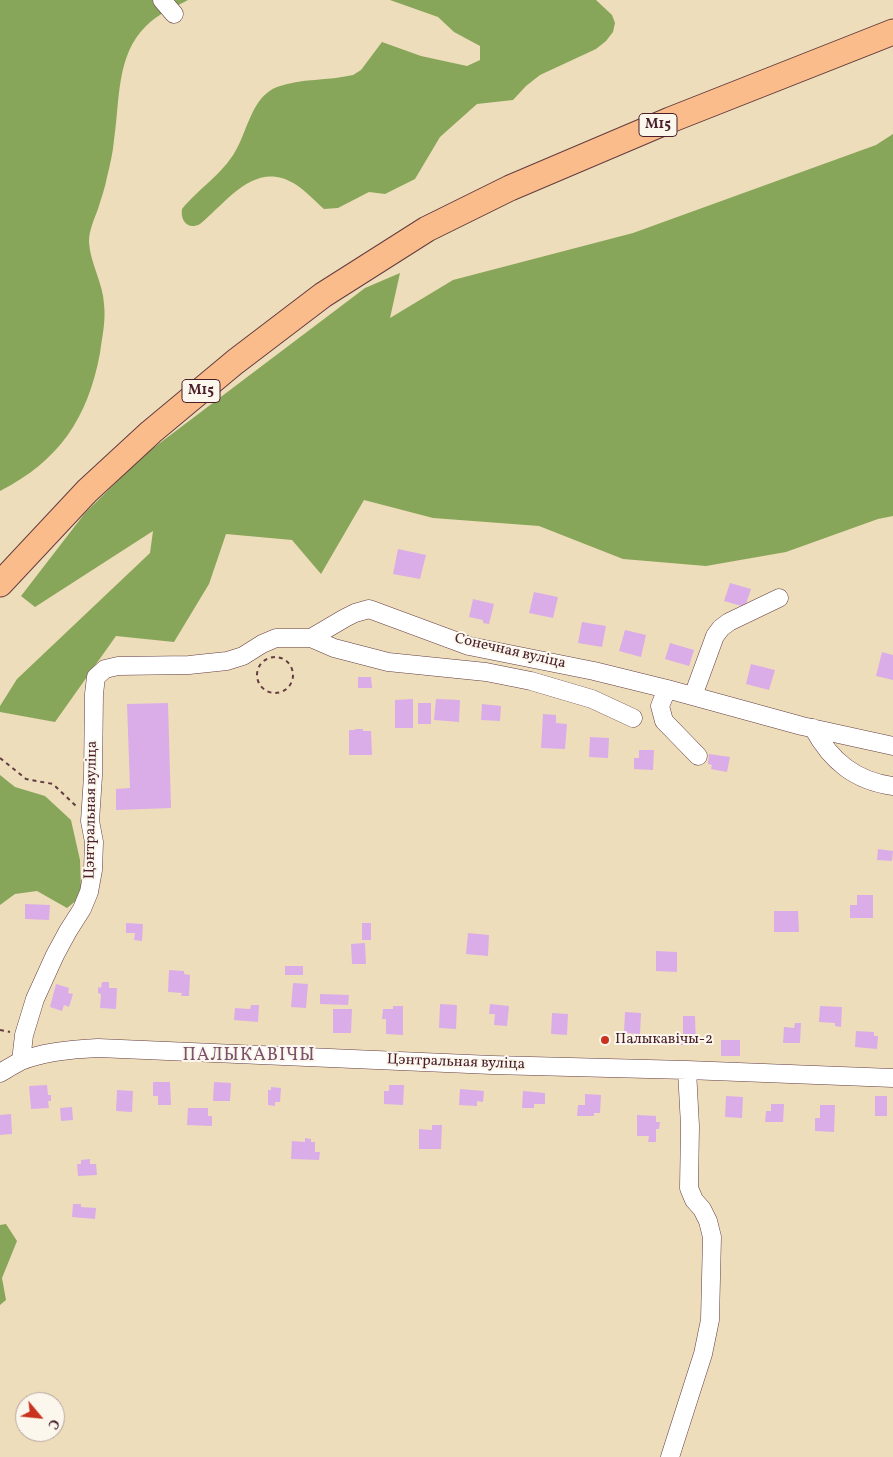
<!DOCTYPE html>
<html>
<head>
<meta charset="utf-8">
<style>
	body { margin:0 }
	#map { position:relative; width:893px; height:1457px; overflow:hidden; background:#eeddba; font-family:Vollkorn,serif }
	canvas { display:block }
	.north { position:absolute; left:15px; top:1392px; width:50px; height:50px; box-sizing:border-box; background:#fbf7ec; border:1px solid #b4a19f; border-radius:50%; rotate:118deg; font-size:14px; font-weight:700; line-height:20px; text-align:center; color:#4a1f2b }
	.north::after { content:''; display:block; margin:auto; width:18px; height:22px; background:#c8321e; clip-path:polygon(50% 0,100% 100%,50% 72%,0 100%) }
</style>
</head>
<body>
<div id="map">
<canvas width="893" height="1457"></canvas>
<div class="north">С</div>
</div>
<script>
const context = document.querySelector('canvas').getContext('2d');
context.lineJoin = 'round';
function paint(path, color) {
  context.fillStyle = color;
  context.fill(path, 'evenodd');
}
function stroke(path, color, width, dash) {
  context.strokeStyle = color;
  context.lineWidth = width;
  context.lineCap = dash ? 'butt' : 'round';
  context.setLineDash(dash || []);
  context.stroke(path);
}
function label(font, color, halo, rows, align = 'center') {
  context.font = font + ' Vollkorn,serif';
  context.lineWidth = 4;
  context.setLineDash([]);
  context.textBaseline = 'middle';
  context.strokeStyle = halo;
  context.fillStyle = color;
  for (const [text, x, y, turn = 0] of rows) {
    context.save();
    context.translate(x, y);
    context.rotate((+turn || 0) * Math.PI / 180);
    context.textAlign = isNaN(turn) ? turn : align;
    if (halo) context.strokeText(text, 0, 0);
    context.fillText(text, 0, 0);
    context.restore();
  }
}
paint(new Path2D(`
	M0 0H188C173 8 158 14 146 26 116 55 120 101 114 140 113 152 110 165 107 177 105 188 101 199 98 209 94 220 89 230 89 242 90 263 103 283 104 304 106 321 102 337 100 353 88 418 59 461 0 491Z
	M390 0H596L612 15 615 23 613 32 606 41 596 49 540 75 526 86 513 100 477 104 440 137 415 179 385 194 369 192 338 208 324 209C315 201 306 191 295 184 255 159 227 202 200 224 189 230 180 222 182 209 198 189 223 174 236 150 248 129 252 97 277 87 301 78 328 81 353 75L361 70 382 42 421 56 467 66 480 60V46L454 32 438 17Z
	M893 134V516L878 519 786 552 706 566 623 559 539 526 433 518 364 500 321 574 292 540 226 534 209 584 174 642 116 636 55 722 0 712V706L17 679 150 553 153 531 35 607 21 596 85 513 144 455 365 288 400 273 390 318 453 280 633 233 876 145Z
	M0 775 15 787 45 796 71 820 80 860 81 888 77 900 67 908 37 891 15 894 0 905Z
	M6 1224 17 1241 2 1278 6 1300 0 1305V1225Z`), '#88a65a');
paint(new Path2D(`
	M398 549 426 555 420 579 393 574Z
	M730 583 751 589 745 607 724 601Z
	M534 592 558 597 553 618 529 613Z
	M473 599 494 604 489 624 483 623V620L469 617Z
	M582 622 606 626 602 647 578 643Z
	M625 630 646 635 641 657 619 651Z
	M670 643 694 650 689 666 665 659Z
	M882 652 893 655V680L876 676Z
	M751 664 775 670 769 690 746 684Z
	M358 677H371L372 688H358Z
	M413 699V728H395V700Z
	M436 699 460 700 459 722 434 720Z
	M168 703 171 808 116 810V789L130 788 127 704Z
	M418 703H431V724H418Z
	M482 704 501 706 500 721 481 720Z
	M543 714 556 715V723L567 724 565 749 541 748Z
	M355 729H363V731H371L372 755H349V730H355Z
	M590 737 609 738 608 758 589 757Z
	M639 750H654L653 770 634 769V758H639Z
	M709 754 730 757 727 772 711 769 712 765 708 764Z
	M878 849 893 851 892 861 877 860Z
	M857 895H873V918H850V905H857Z
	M25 904 50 905 49 920 25 919Z
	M774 911H798L799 932H774Z
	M126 923 143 924 142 941 134 940 135 933H126Z
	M362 923H371V940H362Z
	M468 933 489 935 488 956 466 954Z
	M365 943 366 964H352L351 944Z
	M656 951 677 952V972L656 971Z
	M285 966H303V975H285Z
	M169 970 184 971V974L190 975 189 996H181L182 993 168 992Z
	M102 982H109V988H117L116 1009 100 1008 101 994 98 993V987L101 988Z
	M293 983 308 984 306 1008 291 1007Z
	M56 984 69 988 68 993 73 994 69 1007 64 1005 62 1011 50 1007Z
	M320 994 349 995 348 1005 320 1004Z
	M440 1004 457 1005 456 1029 439 1028Z
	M490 1004 509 1006 507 1026 494 1025 495 1014H489Z
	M251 1005H259L258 1022 234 1020 235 1008 250 1009Z
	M393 1006H403V1035L386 1034V1019H382L383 1009H393Z
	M820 1006 842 1007 841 1027 835 1026V1023L819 1022Z
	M333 1009H352L351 1033H333Z
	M625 1012 641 1013 640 1034 624 1033Z
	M552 1013 568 1014 567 1035 551 1034Z
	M683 1016H695L696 1045H680V1036H683Z
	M795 1023H801L800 1043H783L784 1027 794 1028Z
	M856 1031 874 1032V1036H878L877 1049 855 1047Z
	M721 1040H740V1056H721Z
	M153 1082H170L171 1105H158V1096H153Z
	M214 1082 231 1083 230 1101H213Z
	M47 1085 48 1095H51V1101H48L49 1108 31 1109 29 1086Z
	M389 1085H404L403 1105 384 1104V1091H389Z
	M271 1087 281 1088 280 1102H275V1106L268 1105V1090H271Z
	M460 1089 484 1091 483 1102 477 1101V1106L459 1105Z
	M117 1090 133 1091 132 1112 116 1111Z
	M523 1091 545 1093V1104H534V1108H522Z
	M585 1094 601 1095 600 1113H594V1116H577L578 1105H585Z
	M726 1096 743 1097 742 1118 725 1117Z
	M875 1096H887V1116H875Z
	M771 1104H784L783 1122H765L766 1111H771Z
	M820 1105H835L834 1132 815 1131V1118H820Z
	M72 1107 73 1120 61 1121 60 1108Z
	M188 1108H208V1116H212V1126L187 1125Z
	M11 1114 12 1134 0 1135V1115Z
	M637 1115 656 1116V1122H660L659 1129H656V1142H648L649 1136H637Z
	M432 1125H442L441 1149H419V1129L432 1130Z
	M305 1138 311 1139V1142H315V1152H320L319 1160 291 1159 292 1141 305 1142Z
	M90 1159V1164H96L97 1175 78 1176 77 1164H81V1160Z
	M73 1204H81V1207L96 1208 95 1219 72 1217Z`), '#daade8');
const minor = new Path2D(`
	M162 0 174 14
	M311 638 334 648 388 662 486 672 531 681 592 699 633 718
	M667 689 660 706 664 721 698 756
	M693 696 715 636 721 628 729 622 779 598
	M813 728C831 761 855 781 893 786
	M21 1061 24 1035 35 999 55 955 68 931 82 909 89 892 93 870 94 842 90 821 93 776 94 694 96 677 105 669 118 666 189 665 227 661 243 656 262 644 276 638H311L345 618 355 613 369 609 469 646 594 671 667 689 802 726 893 746
	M0 1073C7 1069 13 1065 21 1061 43 1052 74 1049 98 1048L492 1065 687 1070 893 1078
	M670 1457 703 1354 710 1320 712 1237 708 1221 702 1209 694 1200 689 1188 690 1126 687 1070`);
const highway = new Path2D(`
	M0 584 87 491 151 432 235 362 323 295 427 229 510 188 670 120 893 32`);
stroke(minor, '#633c40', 19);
stroke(highway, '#633c40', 27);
stroke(new Path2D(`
	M257 675a18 18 0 1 1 36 0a18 18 0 1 1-36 0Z
	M0 758 26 779 53 784 77 807
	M0 1030 10 1032`), '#633c40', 2, [4, 4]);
stroke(minor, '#fff', 18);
stroke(highway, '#fabc8b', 25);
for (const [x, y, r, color] of [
	[605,1040,5,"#c8321e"]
]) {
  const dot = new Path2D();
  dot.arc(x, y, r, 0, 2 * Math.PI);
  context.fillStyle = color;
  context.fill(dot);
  stroke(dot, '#fbf7ec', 2);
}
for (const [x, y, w] of [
	[658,125,38],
	[201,391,38]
]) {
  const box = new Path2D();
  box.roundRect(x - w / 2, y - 11.5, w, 23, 4);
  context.fillStyle = '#fbf7ec';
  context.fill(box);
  stroke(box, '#4a1f2b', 1);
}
label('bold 14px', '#4a1f2b', null, [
	["М15",658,125],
	["М15",201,391]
]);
label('15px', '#4a1f2b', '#fbf7ec', [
	["Сонечная вуліца",510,652,13],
	["Цэнтральная вуліца",92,810,-89],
	["Цэнтральная вуліца",456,1063,2]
]);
label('15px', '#4a1f2b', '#fbf7ec', [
	["Палыкавічы-2",615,1040]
], 'left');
context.letterSpacing = '1px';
label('18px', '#7c516d', '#fbf7ec', [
	["ПАЛЫКАВІЧЫ",249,1057]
]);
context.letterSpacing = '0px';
</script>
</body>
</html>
